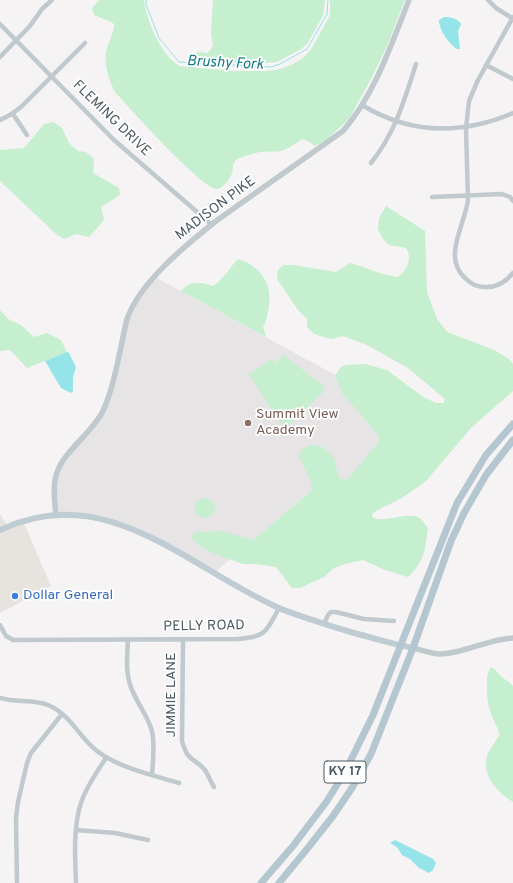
<!DOCTYPE html>
<html>
<head>
<meta charset="utf-8">
<style>
	body { margin:0 }
	canvas { display:block; background:#f5f3f3 }
</style>
</head>
<body>
<canvas width="513" height="883"></canvas>
<script>
const context = document.querySelector('canvas').getContext('2d');
context.lineJoin = 'round';
function paint(path, color) {
  context.fillStyle = color;
  context.fill(path, 'evenodd');
}
function stroke(path, color, width, dash) {
  context.strokeStyle = color;
  context.lineWidth = width;
  context.lineCap = dash ? 'butt' : 'round';
  context.setLineDash(dash || []);
  context.stroke(path);
}
function label(font, color, halo, rows, align = 'center') {
  context.font = font + ' Overpass,sans-serif';
  context.lineWidth = 3.5;
  context.setLineDash([]);
  context.textBaseline = 'middle';
  context.strokeStyle = halo;
  context.fillStyle = color;
  for (const [text, x, y, turn = 0] of rows) {
    context.save();
    context.translate(x, y);
    context.rotate((+turn || 0) * Math.PI / 180);
    context.textAlign = isNaN(turn) ? turn : align;
    if (halo) context.strokeText(text, 0, 0);
    context.fillText(text, 0, 0);
    context.restore();
  }
}
paint(new Path2D(`
	M0 514 8 526 23 521 51 586 0 613Z`), '#e7e4df');
paint(new Path2D(`
	M155 277 409 415 347 487 326 478 214 573 121 524 56 515V475L102 412 130 311Z`), '#e6e4e5');
paint(new Path2D(`
	M99 0H144C147 22 160 53 179 66L233 71H262L277 70 291 65 303 58 312 48 330 15V0H405L387 46 372 77 349 119 326 140 315 146 308 141 302 139C296 143 288 149 281 151 274 152 267 151 260 152 255 153 241 157 237 159 231 163 234 168 232 173 231 178 224 187 218 189 204 192 128 106 115 92 109 81 104 64 106 52 108 42 114 34 114 24L111 22 94 15 92 8Z
	M213 0H325L323 16 307 44 301 49 277 62 265 63 197 61 194 58 197 52 208 53 213 46 211 33Z
	M53 122 62 128 69 143 78 151 86 152 94 159 93 173 119 188 120 195 101 207 104 220 89 237 76 234 64 239 56 234 0 181V150L24 148 44 124Z
	M386 206 425 231 427 292 437 319 447 332 494 350 509 359 513 364V391L471 428 426 481 402 498 376 511 372 514 373 518C388 523 407 511 420 518 423 520 425 525 428 528 425 550 425 561 408 577L385 570 363 560 345 564 334 568 324 577 300 588H292L276 567 256 564H243L214 554 197 544 192 538V536L196 532 222 531 253 540 311 491V482L299 456 301 450 310 445 323 447 334 458 339 478 347 480 378 443 380 437 342 393 335 375 341 367 346 365 365 364 387 370 423 397 436 403H444L445 399 408 368 367 345 343 336 331 339 314 334 307 327V319L298 310 277 279 278 270 283 265H293L336 272 350 263C366 267 380 275 398 277 407 270 413 259 406 248L389 245 383 239 378 229 379 218Z
	M238 259C263 267 274 287 268 311 267 317 266 322 263 327L266 337 181 291C191 280 200 282 213 286 224 279 229 268 238 259Z
	M0 310 8 319 21 325 34 337 47 333 61 340 67 352 27 368 10 350 0 351Z
	M283 355 324 386V391L305 409V411L285 428 283 425 282 426 249 374 272 359 275 363Z
	M195 508a10 10 0 1 1 20 0a10 10 0 1 1-20 0Z
	M491 667C497 669 498 675 503 678 507 681 510 682 513 686V802C497 792 482 776 487 756 488 752 497 739 500 734 492 716 486 706 487 685 487 678 487 673 491 667Z`), '#c5efcf');
paint(new Path2D(`
	M444 17C450 17 458 18 461 24L458 31 460 49H457C449 44 439 30 439 20Z
	M67 352 69 353 76 367 73 377V391L71 393 61 388 45 361Z
	M395 840 433 859 436 863 433 870 429 873 419 868 410 859 402 855 397 847 390 843Z`), '#94e4e9');
stroke(new Path2D(`
	M146 0V4L159 38 179 62 271 67 280 64 307 49 327 14 328 0`), '#94e4e9', 1);
stroke(new Path2D(`
	M488 0 496 8 512 18
	M513 17 478 80 469 101 466 128 468 200C465 225 442 257 465 278 470 283 477 287 484 287 496 288 506 282 513 273
	M0 24 114 140 211 224
	M0 57 30 26 42 9 52 0
	M486 65 513 79
	M362 105C411 135 461 135 513 113
	M13 114 27 135
	M0 120 10 115 21 107 85 43
	M371 163C396 131 404 101 416 64
	M432 197 502 194 510 197 513 201
	M324 624 328 615 331 612H336L364 619 394 621
	M0 625 6 636 13 640 238 639C266 637 266 632 279 608
	M128 640C127 658 125 676 133 692 139 706 148 717 152 731 155 745 153 760 152 775
	M183 640 182 741C188 763 194 757 205 770 208 775 211 782 214 787
	M0 698C16 703 33 699 48 705 70 714 79 737 97 751 119 768 153 775 179 783
	M76 830 115 833 148 840
	M17 883 16 818 18 802 27 763 31 753 62 714
	M76 883C75 859 73 826 81 803 86 787 97 772 106 758`), '#bfc9ce', 4.5);
stroke(new Path2D(`
	M56 515C51 472 56 466 84 436 91 428 98 421 103 411 115 385 120 348 127 319 140 282 186 245 216 221L343 131C375 94 391 45 409 0
	M413 648C422 650 431 654 440 654 463 654 488 639 513 638`), '#bfc9ce', 5.5);
stroke(new Path2D(`
	M0 530C107 479 188 568 279 608 303 618 329 625 354 633 373 638 393 644 413 648`), '#c0ccd3', 6);
stroke(new Path2D(`
	M261 883 293 846 327 801 345 772 373 715 457 503 486 455 513 424
	M279 883 307 849 333 816 352 788 371 754 413 648 451 541 464 513 486 475 513 440`), '#b4c6cf', 7);
for (const [x, y, r, color] of [
	[248,423,4,"#8d6e63"],
	[15,596,4,"#3f7fe0"]
]) {
  const dot = new Path2D();
  dot.arc(x, y, r, 0, 2 * Math.PI);
  context.fillStyle = color;
  context.fill(dot);
  stroke(dot, '#fff', 1.5);
}
for (const [x, y, w] of [
	[345,772,42]
]) {
  const box = new Path2D();
  box.roundRect(x - w / 2, y - 11, w, 22, 3);
  context.fillStyle = '#fff';
  context.fill(box);
  stroke(box, '#4b5960', 1);
}
label('bold 13px', '#4b5960', null, [
	["KY 17",345,772]
]);
label('14px', '#4b5960', '#fff', [
	["FLEMING DRIVE",111,119,44],
	["MADISON PIKE",216,209,-37],
	["PELLY ROAD",204,627,-1],
	["JIMMIE LANE",172,695,-90]
]);
label('14px', '#785e54', '#fff', [
	["Summit View",256,415],
	["Academy",256,431]
], 'left');
label('14px', '#366cbe', '#fff', [
	["Dollar General",23,596]
], 'left');
label('italic 15px', '#127d84', '#fff', [
	["Brushy Fork",225,64,3]
]);
</script>
</body>
</html>
